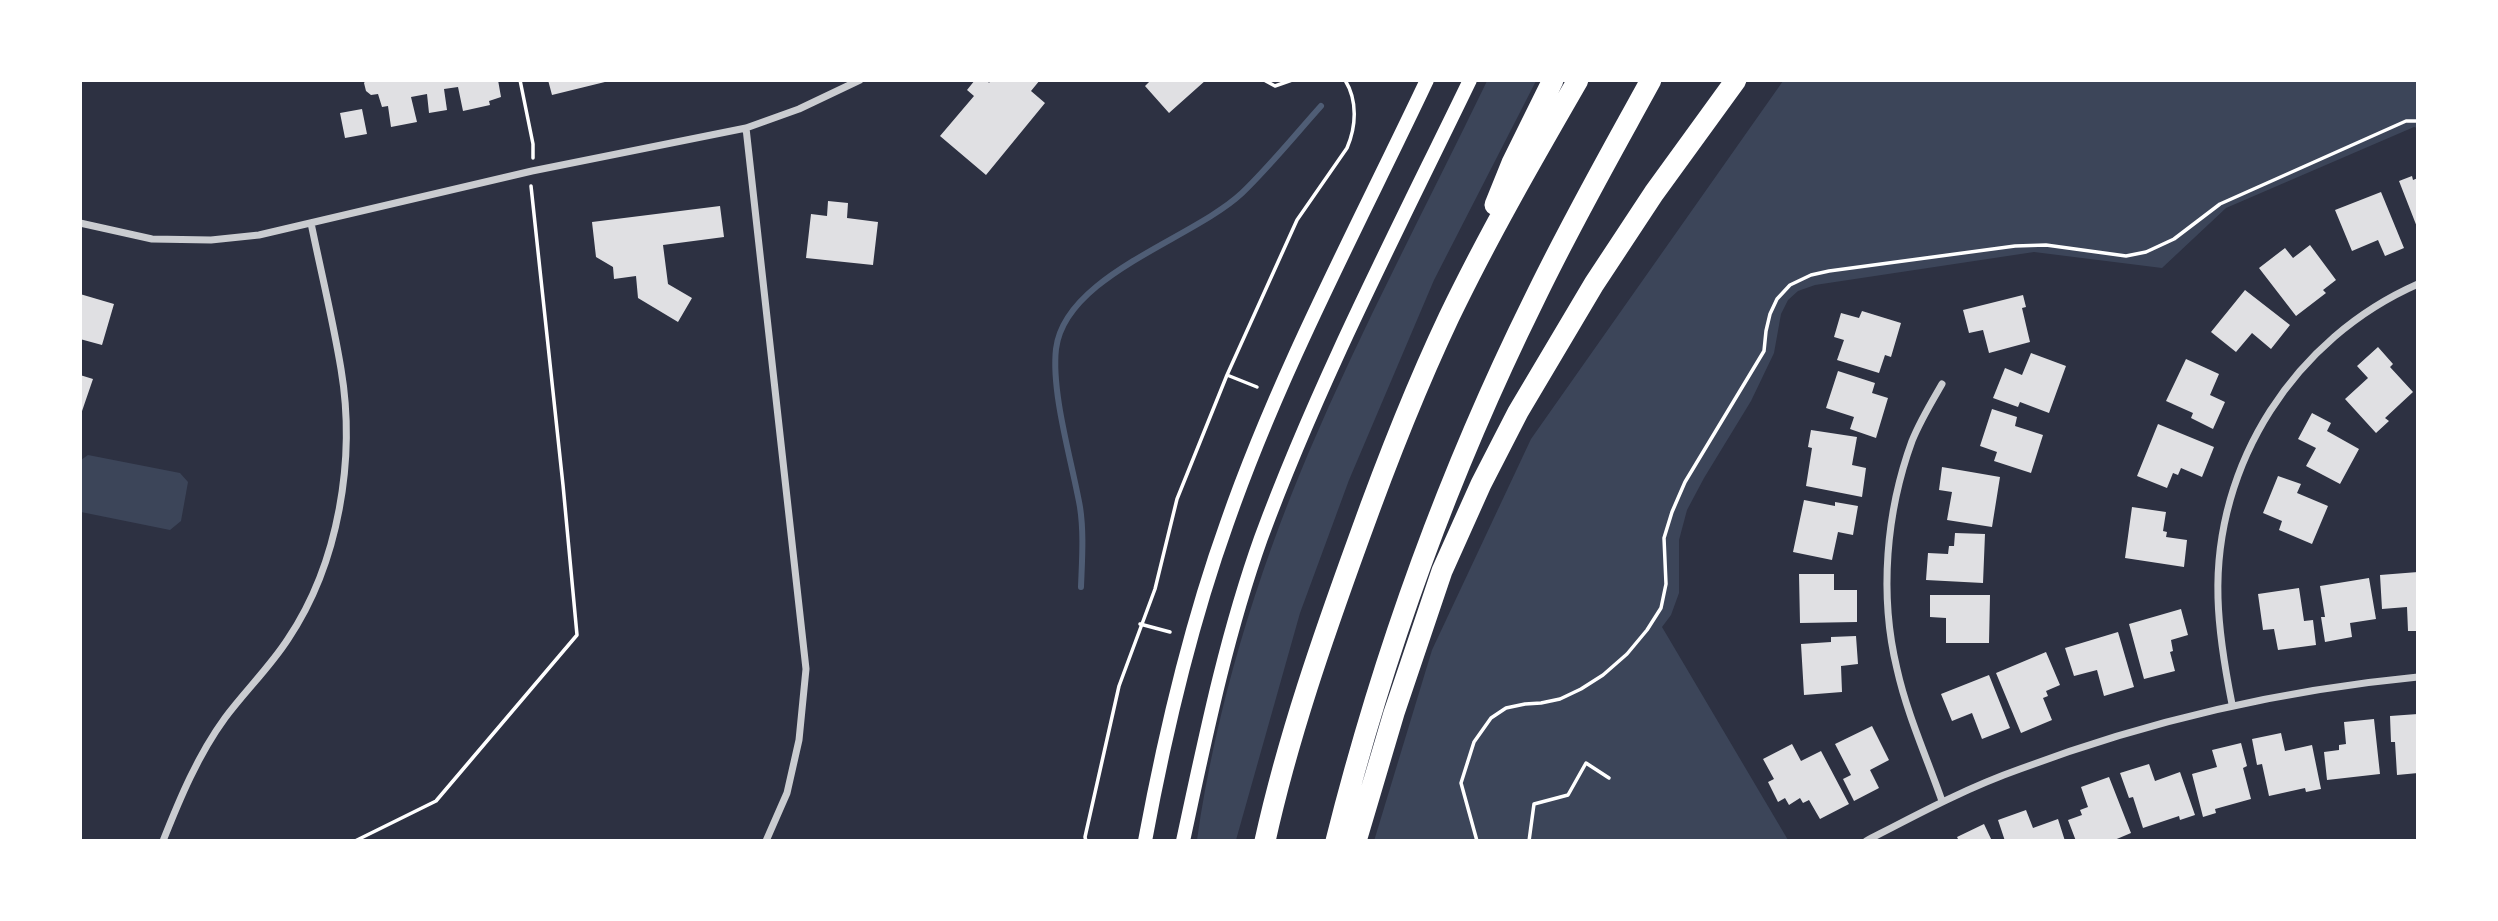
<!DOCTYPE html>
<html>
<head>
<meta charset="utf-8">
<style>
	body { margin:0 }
	#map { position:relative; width:2498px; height:921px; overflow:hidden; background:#2d3142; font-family:"Roboto Condensed",sans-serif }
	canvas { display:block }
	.frame { position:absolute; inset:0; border:82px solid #fff; pointer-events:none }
</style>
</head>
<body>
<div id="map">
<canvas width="2498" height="921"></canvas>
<div class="frame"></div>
</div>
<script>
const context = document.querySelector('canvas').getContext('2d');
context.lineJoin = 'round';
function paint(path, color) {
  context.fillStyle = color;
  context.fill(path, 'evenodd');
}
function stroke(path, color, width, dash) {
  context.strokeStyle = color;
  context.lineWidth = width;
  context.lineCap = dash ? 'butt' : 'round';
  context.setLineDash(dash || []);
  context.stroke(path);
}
paint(new Path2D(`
	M1487 81H1536L1434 280 1349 480 1300 613 1236 840H1197C1216 708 1256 577 1308 454 1362 327 1427 205 1487 81Z
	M1783 81H2417V128L2414 127 2226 208 2162 268 2034 252 1815 285 1798 291 1788 300 1781 314 1774 353 1751 401 1704 478 1687 510 1679 540V593L1671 615 1662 627 1788 840 1374 841 1432 650 1531 439Z
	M88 455 180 473 188 482 181 521 170 530 81 512V460Z`), '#3c4559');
stroke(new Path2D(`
	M1081 587C1082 560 1084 533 1080 507 1072 462 1051 393 1056 349 1065 275 1193 239 1242 193 1270 166 1295 135 1321 106`), '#4f5d75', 6);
paint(new Path2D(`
	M366 80H498L501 97 489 101 490 105 463 111 458 87 444 89 447 110 429 113 427 94 411 97 417 122 391 127 388 106 382 107 378 94 371 95 366 91 364 83Z
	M548 80H609V81L552 95Z
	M975 80H987L989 83 991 80H1040L1031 91 1045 103 986 175 940 136 974 96 967 90Z
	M1151 80H1206L1169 113 1145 86Z
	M362 109 367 134 345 138 340 113Z
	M2412 176 2413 180 2418 178 2417 227 2399 181Z
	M2381 192 2404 248 2385 256 2378 240 2352 251 2335 210Z
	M828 201 848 203 847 218 878 222 873 265 806 258 811 214 827 216Z
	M720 206 724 237 663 245 668 284 692 298 678 322 638 298 636 276 614 279 613 267 596 257 592 222Z
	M2310 245 2336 280 2323 290 2326 293 2296 316 2259 268 2285 248 2293 258Z
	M2245 290 2290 325 2271 349 2252 333 2236 352 2211 332Z
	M80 294 114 304 102 345 80 339Z
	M2023 295 2026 307 2022 308 2030 342 1989 353 1983 330 1969 333 1963 310Z
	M1862 311 1901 323 1891 357 1885 355 1879 373 1837 360 1844 340 1834 337 1841 313 1859 318Z
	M2378 347 2393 364 2390 367 2413 392 2385 418 2389 421 2376 433 2345 399 2368 378 2357 366Z
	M2031 353 2066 366 2049 413 2020 402 2018 407 1993 398 2005 368 2022 375Z
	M2186 359 2219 374 2210 395 2225 402 2213 429 2191 418 2193 413 2166 401Z
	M1838 371 1875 383 1872 393 1888 398 1876 438 1850 429 1854 417 1826 408Z
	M80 375 93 379 81 414 80 413Z
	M1992 409 2017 417 2015 426 2043 435 2031 473 1994 461 1997 452 1980 446Z
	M2312 413 2331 423 2327 431 2359 449 2340 484 2306 466 2316 448 2298 439Z
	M2158 424 2214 447 2202 477 2181 468 2178 475 2173 473 2167 488 2137 476Z
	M1811 430 1857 437 1852 465 1866 468 1862 497 1806 486 1812 448 1808 447Z
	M1942 467 2000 477 1992 527 1947 520 1952 492 1939 490Z
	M2278 476 2301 484 2297 493 2328 506 2312 544 2279 530 2282 521 2263 513Z
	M1804 500 1835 506V502L1858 506 1853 535 1838 532 1832 560 1793 552Z
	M2132 507 2166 512 2163 531 2167 532 2166 537 2187 540 2184 567 2125 558Z
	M1955 533 1985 534 1983 583 1926 580 1928 553 1948 554 1949 546H1954Z
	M2418 572V631H2408L2407 607 2382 609 2380 575Z
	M1799 574H1834V590H1857V622L1800 623Z
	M2369 578 2376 619 2350 623 2352 637 2325 642 2321 617H2325L2320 586Z
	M2299 588 2304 621 2313 620 2316 645 2278 650 2274 629 2263 630 2258 594Z
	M1930 595H1990L1989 643H1946V618L1930 617Z
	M2181 609 2188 635 2171 640 2173 651 2170 652 2175 671 2144 679 2129 624Z
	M2118 632 2134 687 2104 696 2097 670 2074 676 2065 648Z
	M1856 636 1858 664 1841 666 1842 692 1804 695 1801 644 1831 642V637Z
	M2046 652 2060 685 2046 691 2048 696 2043 698 2052 720 2021 733 1996 673Z
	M1989 675 2010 728 1982 739 1972 713 1952 721 1941 694Z
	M2418 714V773L2397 775 2395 742H2391L2390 716Z
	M2374 719 2380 774 2327 780 2324 752 2339 750V745L2346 744 2344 722Z
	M1872 726 1889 760 1870 770 1879 788 1854 801 1843 779 1851 775 1835 744Z
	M2281 733 2285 751 2312 745 2321 789 2306 792 2305 788 2269 796 2262 764 2257 765 2252 739Z
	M2241 743 2247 766 2243 768 2251 799 2215 809 2216 813 2203 817 2192 774 2217 767 2212 750Z
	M1792 744 1801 761 1821 751 1849 804 1820 819 1809 800 1803 803 1800 798 1789 805 1785 798 1778 802 1768 782 1774 779 1763 759Z
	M2149 764 2155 781 2180 772 2195 815 2180 820 2179 816 2143 828 2133 797 2129 798 2120 773Z
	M2109 777 2131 833 2112 841H2076L2068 820 2082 815 2080 810 2088 807 2081 787Z
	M2026 810 2033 828 2058 819 2065 841H2005L1998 820Z
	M1984 824 1992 841H1959L1957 837Z`), '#e0e0e3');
stroke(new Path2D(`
	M520 80 533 144V158
	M1264 80 1275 86 1292 80
	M1227 375 1257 387
	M1140 624 1170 632
	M355 841 436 801 577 635 563 485 531 186
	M1086 841 1085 837 1119 686 1155 589 1177 499 1227 375 1297 220 1347 148C1356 127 1358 101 1345 80
	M1477 841 1461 783 1474 742 1491 718 1506 708 1525 704 1541 703 1560 699 1581 689 1603 675 1627 654 1647 630 1661 608 1666 584 1664 538 1672 512 1685 482 1764 351 1766 331 1770 314 1777 299 1790 285 1811 275 1829 271 2015 246 2046 245 2126 256 2146 252 2174 239 2220 204 2406 121H2418
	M1529 841 1534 804 1568 795 1586 763 1609 778`), '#fff', 3.5);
stroke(new Path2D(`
	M746 128 806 669 799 740 787 793 766 841
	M80 223 152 239 211 240 259 235 532 171 746 128 799 109 860 80
	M1942 384C1931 403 1920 421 1912 441 1886 512 1879 595 1897 669 1907 714 1927 758 1942 801
	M2232 704C2225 669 2219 634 2218 598 2214 463 2295 338 2418 284
	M163 841C180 798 198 755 225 718 245 691 270 667 288 639 339 563 356 458 341 369 333 320 321 272 311 223
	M1866 841C1916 815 1966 788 2020 769 2148 721 2281 690 2418 677`), '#caccd0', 7);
stroke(new Path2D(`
	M1145 841C1165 733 1190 626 1227 523 1280 371 1358 226 1427 80
	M1183 841C1205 739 1226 636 1261 538 1319 381 1397 231 1470 80`), '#fff', 14);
stroke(new Path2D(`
	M1495 205 1512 163 1553 80
	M1265 841C1288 737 1323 637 1359 538 1386 463 1415 389 1449 317 1488 236 1533 158 1578 80
	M1336 841C1383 654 1449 472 1534 300 1570 225 1611 153 1651 80
	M1356 841 1394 713 1442 571 1481 484 1518 412 1594 284 1654 193 1736 80`), '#fff', 21);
</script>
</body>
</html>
